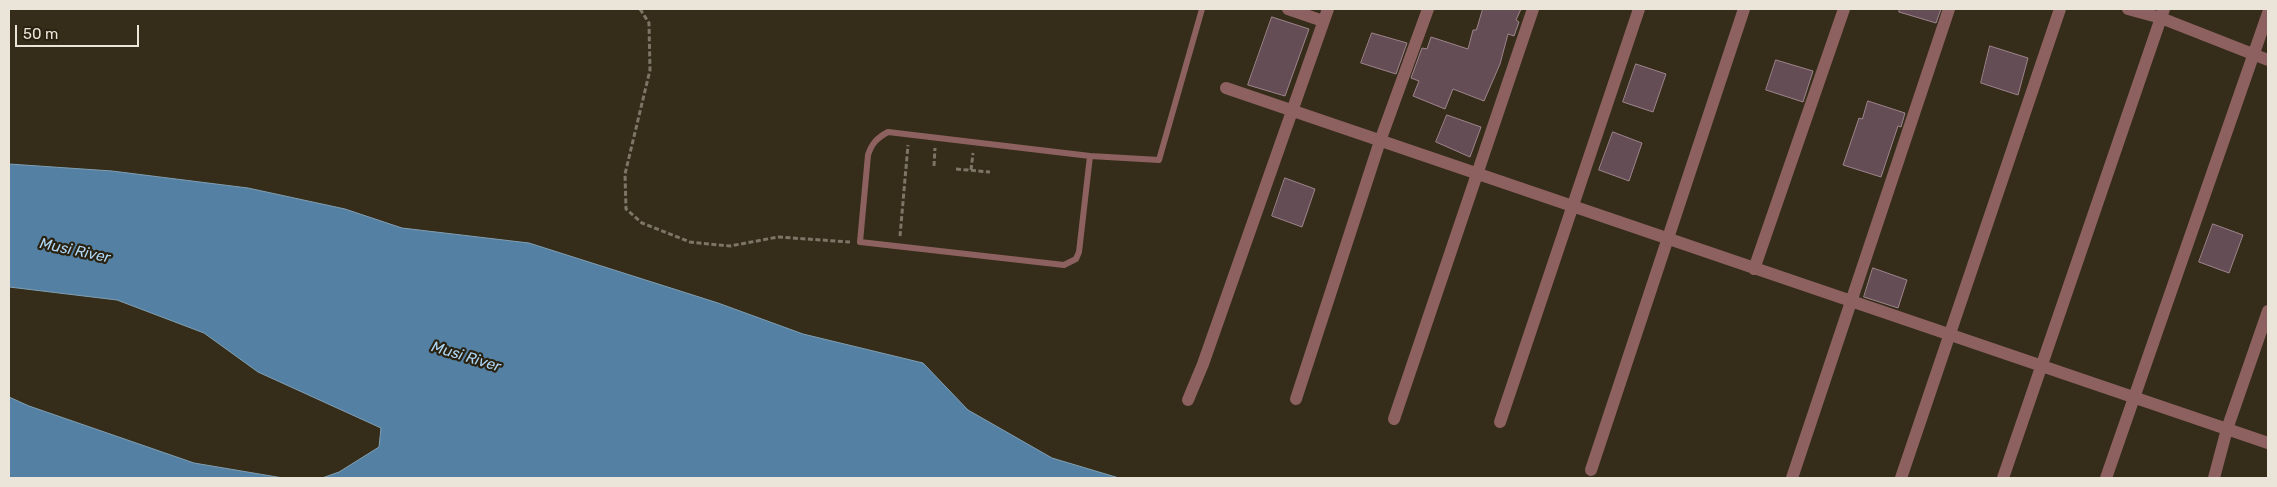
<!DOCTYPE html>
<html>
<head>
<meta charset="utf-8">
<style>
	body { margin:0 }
	#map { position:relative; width:2277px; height:487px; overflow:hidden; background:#352d1a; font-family:Rubik,sans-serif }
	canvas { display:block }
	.frame { position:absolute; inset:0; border:10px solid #eae4d9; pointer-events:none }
	.scale { position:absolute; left:15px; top:25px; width:124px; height:22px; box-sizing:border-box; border:2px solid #eae4d9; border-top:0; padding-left:6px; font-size:15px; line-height:18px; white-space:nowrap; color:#eae4d9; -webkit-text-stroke:4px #2b2311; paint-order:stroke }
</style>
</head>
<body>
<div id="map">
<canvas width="2277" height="487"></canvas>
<div class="frame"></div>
<div class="scale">50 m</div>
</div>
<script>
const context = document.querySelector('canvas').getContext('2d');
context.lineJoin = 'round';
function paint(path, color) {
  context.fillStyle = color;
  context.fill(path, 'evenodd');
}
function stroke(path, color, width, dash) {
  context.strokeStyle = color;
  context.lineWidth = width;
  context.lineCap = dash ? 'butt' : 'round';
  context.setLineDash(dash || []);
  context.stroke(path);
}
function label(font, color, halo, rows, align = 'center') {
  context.font = font + ' Rubik,sans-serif';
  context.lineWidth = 4.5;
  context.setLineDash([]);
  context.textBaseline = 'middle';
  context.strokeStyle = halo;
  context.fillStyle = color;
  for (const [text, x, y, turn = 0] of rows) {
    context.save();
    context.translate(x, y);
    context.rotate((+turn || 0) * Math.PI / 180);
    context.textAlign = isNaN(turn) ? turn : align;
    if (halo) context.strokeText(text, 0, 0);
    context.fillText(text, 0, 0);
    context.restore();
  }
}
const water = new Path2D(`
	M9 164 112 171 248 188 345 209 402 228 529 243 718 303 803 334 923 363 968 410 1052 458 1119 478H322L339 472 379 447 381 428 258 372 204 333 117 300 9 287Z
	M9 397 29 406 194 463 283 478H9Z`);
paint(water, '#5481a3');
stroke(water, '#819fb3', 1);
const building = new Path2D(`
	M1483 9H1521L1516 20 1519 22 1514 36 1508 34 1500 64 1484 101 1453 89 1445 109 1413 96 1419 81 1411 78 1422 48 1427 49 1431 37 1468 49 1473 30H1476Z
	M1900 9H1941L1936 23 1899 12Z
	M1272 17 1309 29 1285 96 1248 85Z
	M1372 33 1407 43 1396 74 1361 63Z
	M1990 46 2028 58 2018 95 1981 83Z
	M1776 60 1813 71 1803 102 1766 90Z
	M1636 64 1666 74 1653 112 1623 102Z
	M1868 101 1905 113 1901 127 1898 126 1881 177 1843 165 1859 118 1862 119Z
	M1447 115 1481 127 1470 157 1436 142Z
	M1613 132 1642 143 1629 181 1599 170Z
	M1285 178 1315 189 1302 227 1272 216Z
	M2213 224 2243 235 2229 273 2199 262Z
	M1873 268 1907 280 1898 308 1864 297Z`);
paint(building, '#644d55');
stroke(building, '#9e848d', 1);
stroke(new Path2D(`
	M640 9 649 23 650 70 625 174 626 209 642 223 690 242 730 246 778 237 850 242
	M934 166 935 148
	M956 169 990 172
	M971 170 973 153
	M900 236 908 145`), '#7d7666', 3, [5, 2.5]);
stroke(new Path2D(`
	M1090 156 1079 252 1076 259 1064 265 860 242 868 155C872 143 877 138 888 132L1090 156 1159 160 1202 9`), '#8e6161', 6);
stroke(new Path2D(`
	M1288 9 1323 21
	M2128 9 2161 18 2268 60
	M1226 88 2268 443
	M1754 269 1844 9
	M1296 399 1380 141 1428 9
	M1188 400 1203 364 1328 9
	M1394 419 1533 9
	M1500 422 1639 9
	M1591 470 1744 9
	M1792 478 1949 9
	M1901 478 2060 9
	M2003 478 2164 9
	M2106 478 2268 13
	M2214 478 2227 429 2268 311`), '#8e6161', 12);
label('italic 15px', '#b0d8f8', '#2b2311', [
	["Musi River",75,251,12],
	["Musi River",466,357,17]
]);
</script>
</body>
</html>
